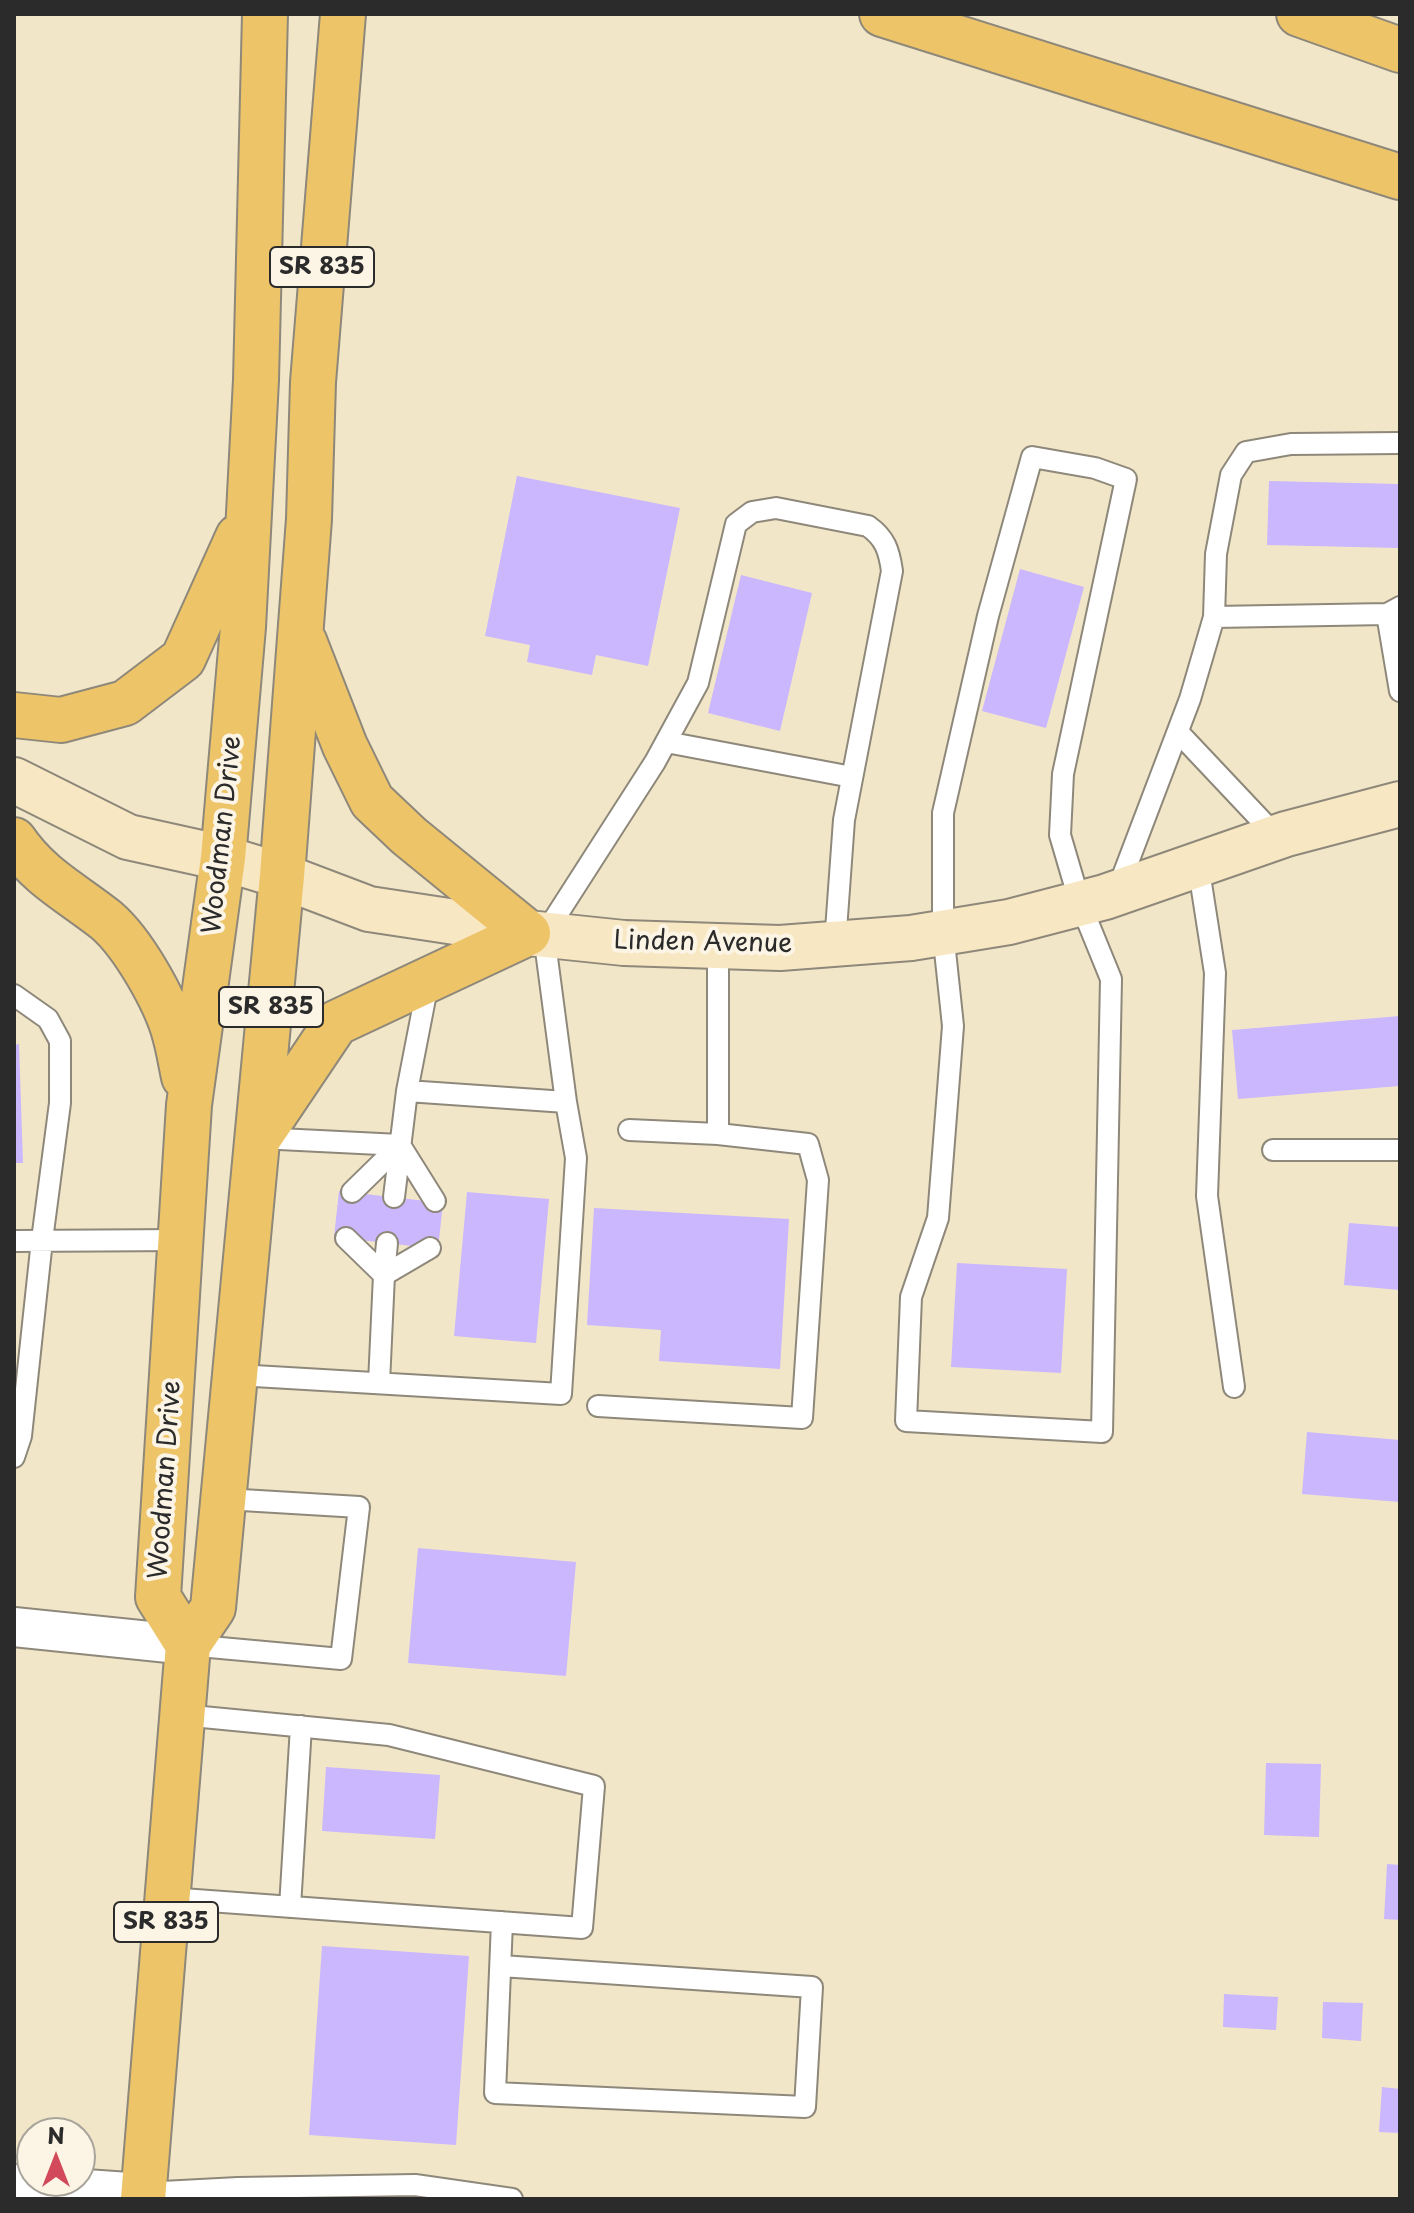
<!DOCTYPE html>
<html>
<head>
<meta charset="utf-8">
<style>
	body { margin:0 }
	#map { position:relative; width:1414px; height:2213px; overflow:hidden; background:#f2e6c9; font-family:"Playpen Sans",sans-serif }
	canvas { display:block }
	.frame { position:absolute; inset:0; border:16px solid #2b2b2b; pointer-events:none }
	.north { position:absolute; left:16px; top:2117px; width:80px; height:80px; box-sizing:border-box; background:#fcf5e5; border:2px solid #a8a49b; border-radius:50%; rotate:0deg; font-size:22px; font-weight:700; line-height:32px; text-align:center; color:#2b2b2b }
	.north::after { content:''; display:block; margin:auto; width:28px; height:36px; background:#d1495b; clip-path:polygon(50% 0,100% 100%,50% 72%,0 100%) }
</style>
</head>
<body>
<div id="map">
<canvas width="1414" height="2213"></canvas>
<div class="frame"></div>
<div class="north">N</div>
</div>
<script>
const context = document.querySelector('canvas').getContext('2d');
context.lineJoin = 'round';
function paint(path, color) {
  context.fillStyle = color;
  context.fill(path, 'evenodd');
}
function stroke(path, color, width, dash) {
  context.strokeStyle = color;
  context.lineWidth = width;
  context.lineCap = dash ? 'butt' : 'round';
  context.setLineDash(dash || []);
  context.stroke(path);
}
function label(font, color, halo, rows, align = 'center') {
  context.font = font + ' "Playpen Sans",sans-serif';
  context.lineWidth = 8;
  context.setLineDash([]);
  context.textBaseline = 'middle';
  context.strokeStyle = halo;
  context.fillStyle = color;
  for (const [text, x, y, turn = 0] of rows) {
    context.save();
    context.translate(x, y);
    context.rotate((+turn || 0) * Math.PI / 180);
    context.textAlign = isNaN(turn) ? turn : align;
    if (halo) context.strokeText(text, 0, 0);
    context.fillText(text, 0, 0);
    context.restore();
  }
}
paint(new Path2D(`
	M517 476 680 508 648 666 596 655 592 675 527 662 530 645 485 636Z
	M1269 481 1399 484 1398 548 1267 545Z
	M1020 569 1084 587 1046 728 982 711Z
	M741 575 812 593 780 731 708 713Z
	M1400 1016V1086L1238 1099 1232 1030Z
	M19 1044 23 1163H14V1045Z
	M339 1191 443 1203 438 1249 334 1237Z
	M467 1192 549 1199 536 1343 454 1336Z
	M594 1208 789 1219 780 1369 659 1361 661 1330 587 1325Z
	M1349 1223 1400 1227V1290L1344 1285Z
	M957 1263 1067 1269 1061 1373 951 1367Z
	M1307 1432 1400 1440V1502L1302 1494Z
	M418 1548 576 1562 566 1676 408 1663Z
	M1266 1763 1321 1764 1319 1837 1264 1835Z
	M326 1767 440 1775 435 1839 322 1831Z
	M1387 1864 1400 1865V1920L1384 1919Z
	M322 1946 469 1956 456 2145 309 2135Z
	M1224 1994 1278 1997 1276 2030 1223 2027Z
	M1323 2002 1363 2003 1361 2041 1322 2038Z
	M1382 2087 1400 2089V2133L1379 2132Z`), '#cab7fd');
const lane = new Path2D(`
	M1032 457 1095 468 1126 479 1063 774 1060 835 1080 903 1111 979 1102 1432 906 1421 911 1297 938 1218 953 1026 943 932V813L988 616Z
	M1400 607 1387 614 1400 691
	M1214 617 1387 614
	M1178 732 1277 837
	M666 742 852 777
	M1198 864 1215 973 1207 1196 1234 1387
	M1117 891 1190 699 1214 617 1216 554 1231 475 1246 452 1291 444 1400 443
	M14 995 48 1019 60 1041V1103L42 1240 21 1436 14 1457
	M407 1091 428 983
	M629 1130 718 1134
	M259 1138 400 1145 352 1192
	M400 1145 435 1201
	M1273 1150H1400
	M394 1197 407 1091 566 1102
	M346 1238 384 1275 379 1383
	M14 1241 182 1240
	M384 1275 430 1248
	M384 1275 387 1243
	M237 1375 561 1394 576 1158 566 1102 544 935 655 762 698 683 736 524 752 512 776 508 868 526C885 538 889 550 892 571L844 820 835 944
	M598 1406 802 1418 818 1180 808 1144 718 1134V946
	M188 1645 341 1659 359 1507 225 1499
	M168 1898 582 1928 594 1786 389 1735 182 1715
	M290 1907 301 1726
	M501 1966 812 1987 805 2107 495 2093 502 1922
	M143 2193 238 2188 415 2185 512 2199`);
const street = new Path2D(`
	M14 1627 188 1645
	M14 2184 143 2193`);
const secondary = new Path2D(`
	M14 780 128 837 223 858 282 876 369 909 528 933 624 943 780 948 911 938 1009 922 1105 897 1286 834 1400 804`);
const primary = new Path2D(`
	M14 715 61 720 125 703 183 659 238 537
	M14 840C39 877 72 893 106 920 133 943 166 1001 175 1035 179 1049 181 1063 184 1077
	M260 1136 336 1023 528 933 409 836 372 801 345 746 304 641
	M188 1645 158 1597 189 1105 223 858 243 627 256 380 265 14
	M143 2199 188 1645 213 1608 282 876 309 519 313 382 343 14`);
const highway = new Path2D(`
	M882 14 1400 177
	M1299 14 1400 50`);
stroke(lane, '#8e887a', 24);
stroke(street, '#8e887a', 42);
stroke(secondary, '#8e887a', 48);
stroke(primary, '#8e887a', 48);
stroke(highway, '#8e887a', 48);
stroke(lane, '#fff', 20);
stroke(street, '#fff', 38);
stroke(secondary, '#f8e7c3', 44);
stroke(primary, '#eec469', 44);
stroke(highway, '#eec469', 44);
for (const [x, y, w] of [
	[322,267,104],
	[271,1007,104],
	[166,1922,104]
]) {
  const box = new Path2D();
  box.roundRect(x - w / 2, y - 20, w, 40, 6);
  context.fillStyle = '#fcf5e5';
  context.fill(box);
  stroke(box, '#2b2b2b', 2);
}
label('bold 24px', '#2b2b2b', null, [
	["SR 835",322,267],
	["SR 835",271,1007],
	["SR 835",166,1922]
]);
label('26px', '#2b2b2b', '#fcf5e5', [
	["Woodman Drive",223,835,-84],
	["Linden Avenue",703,943,1],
	["Woodman Drive",166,1480,-86]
]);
</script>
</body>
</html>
